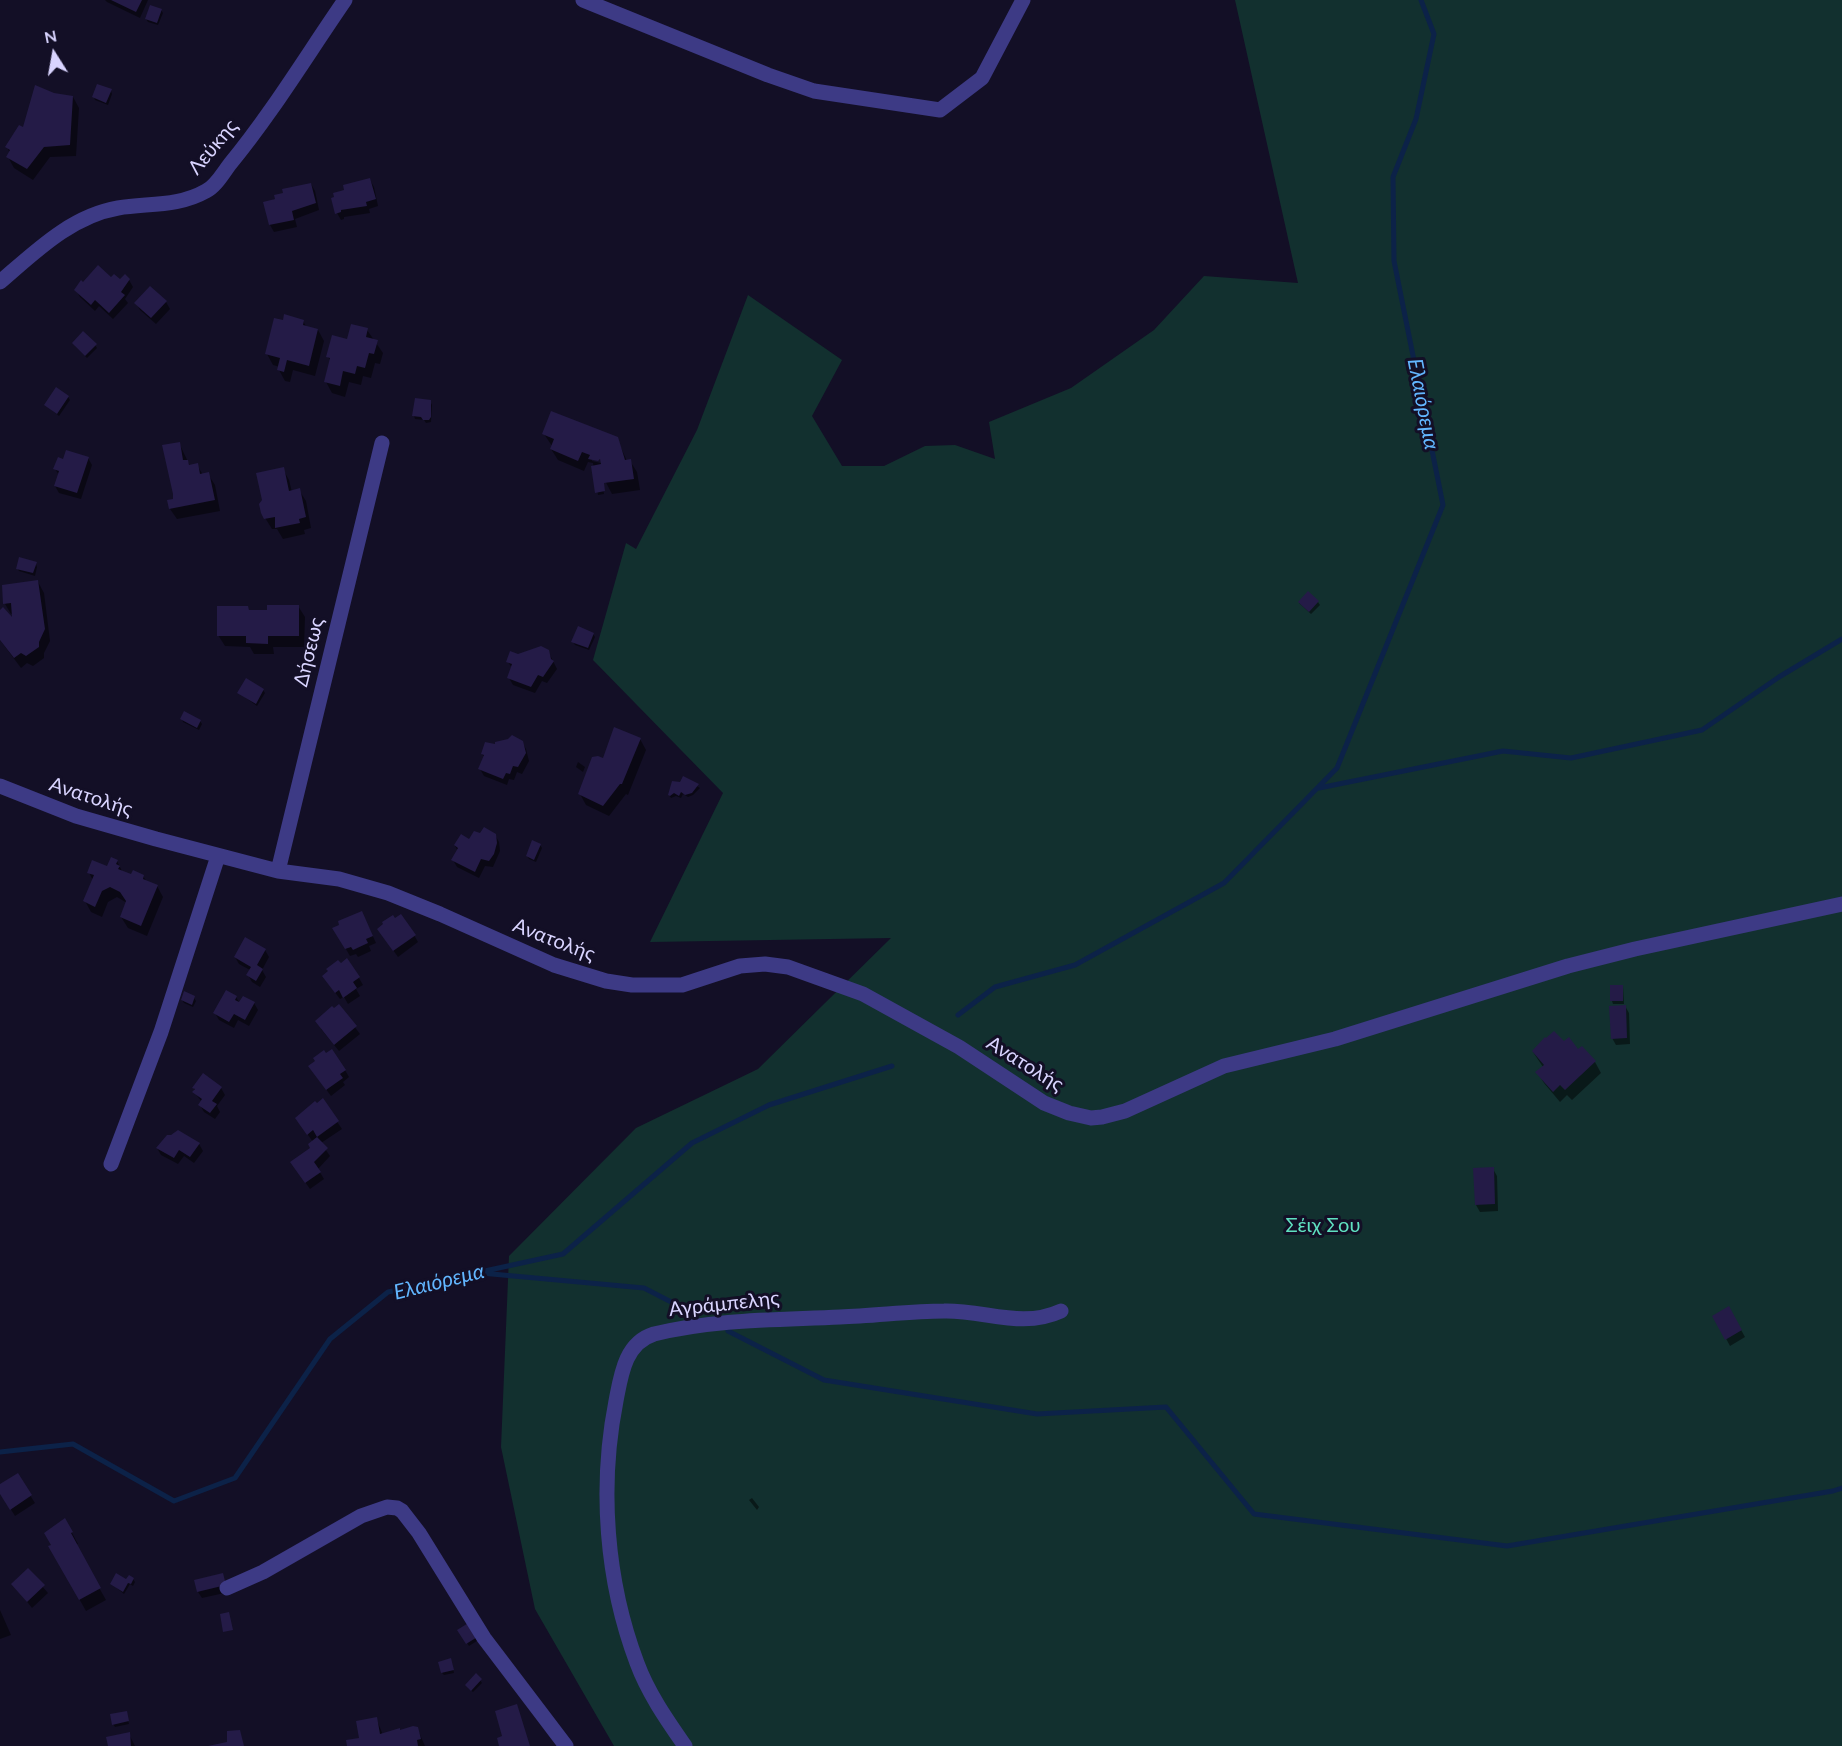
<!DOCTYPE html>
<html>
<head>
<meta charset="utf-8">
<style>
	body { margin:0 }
	#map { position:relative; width:1842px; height:1746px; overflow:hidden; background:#130f26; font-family:Lato,sans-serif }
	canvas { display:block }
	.north { position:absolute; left:24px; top:24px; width:60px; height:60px; -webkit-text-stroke:4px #130f26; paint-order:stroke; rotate:349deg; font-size:16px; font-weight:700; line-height:24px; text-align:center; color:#d9d4ff }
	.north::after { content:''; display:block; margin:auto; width:21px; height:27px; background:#d9d4ff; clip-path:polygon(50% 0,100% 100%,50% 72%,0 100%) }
</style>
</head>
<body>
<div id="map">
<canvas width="1842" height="1746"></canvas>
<div class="north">N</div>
</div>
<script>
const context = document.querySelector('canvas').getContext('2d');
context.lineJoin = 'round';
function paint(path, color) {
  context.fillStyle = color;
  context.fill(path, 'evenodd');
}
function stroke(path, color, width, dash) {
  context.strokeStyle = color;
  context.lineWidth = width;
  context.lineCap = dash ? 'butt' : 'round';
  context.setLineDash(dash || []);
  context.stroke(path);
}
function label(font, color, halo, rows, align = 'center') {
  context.font = font + ' Lato,sans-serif';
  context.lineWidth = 6;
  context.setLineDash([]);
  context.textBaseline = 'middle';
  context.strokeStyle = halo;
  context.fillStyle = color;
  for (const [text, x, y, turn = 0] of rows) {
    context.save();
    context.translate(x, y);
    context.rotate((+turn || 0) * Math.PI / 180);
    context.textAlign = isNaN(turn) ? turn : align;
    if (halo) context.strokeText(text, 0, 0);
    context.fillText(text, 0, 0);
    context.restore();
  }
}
paint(new Path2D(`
	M1235 0H1842V1746H614L535 1609 501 1447 509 1256 636 1128 758 1069 891 938 650 942 723 793 593 660 626 543 636 549 697 430 748 295 842 360 812 416 842 466H884L925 446 955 445 995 459 989 422 1071 388 1154 330 1204 276 1298 283Z`), '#12302f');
paint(new Path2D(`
	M105 0H148L140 18 107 2Z
	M161 10 163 13 158 25 148 22 146 19Z
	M111 91 112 94 108 105 95 100 94 97Z
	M54 94 73 97 79 108 76 156 50 157 33 180 14 168 8 157 10 153 7 147Z
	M370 180 374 187 378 206 369 209 370 213 344 217V219L341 220 337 213Z
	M311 184 315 191 319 210 295 219 297 227 274 232 270 225 265 203Z
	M111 279 120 281 129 280 133 287 125 299 128 303 113 319 99 306 95 311 80 297 76 290Z
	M150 288 166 302 170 309 156 324 140 310 136 303Z
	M303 321 307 328 318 330 324 341 315 376 293 370 290 382 285 381 279 370 280 367 273 365 267 354 284 322Z
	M367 330 383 353 380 364 375 363 371 378 363 376 361 385 349 382 345 397 332 393 326 382 331 362 328 357Z
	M95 345 97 348 87 358 75 346Z
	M68 397 70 400 59 416 46 405Z
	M430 401 432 405 431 422 426 423 424 420 415 419 414 416Z
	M544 434 617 439 627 461H630L637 472 640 490 612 494 600 471 604 494 598 495 593 463 588 462 584 471 558 460 551 449 552 446ZM592 458 606 461 605 464 592 461Z
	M179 443 190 466 197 465 203 475 208 474 215 485 220 511 177 519 170 509 175 500Z
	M88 458 92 465 81 499 59 493 55 486 59 475 55 469 64 461Z
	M283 469 289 480 292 492 299 490 306 501 311 528 304 530 305 534 283 539 277 529H272L262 513Z
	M36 564 37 567 35 576 19 571 17 568Z
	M38 582 44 593 50 641 44 653V658L33 666 27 663 21 668 0 640V611L14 621 13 614H11L5 604Z
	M1318 602 1320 605 1311 614 1299 603Z
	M298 606 305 617 304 647H273L274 654H254L250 647 225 646 218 635 248 608 250 612H268Z
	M593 634 595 637 589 650 575 645 573 642Z
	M548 651 557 669 547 683 542 681 535 693 513 685 509 678 512 668 508 662 518 656Z
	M263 690 265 693 257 706 239 693Z
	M182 719 200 721 202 724 199 730 183 722Z
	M640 739 646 750 628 795 626 794 609 816 586 805 580 794 604 760Z
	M509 741 522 742 526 749 529 761 522 774 517 772 514 780 509 779 507 785 484 776 480 769 485 758 482 754Z
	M578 762 585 767 583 772 576 767Z
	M684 778 700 788 693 795 688 797 683 794 681 798 676 796 671 798 669 795Z
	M495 835 499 842 500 851 493 867 485 866 479 878 457 867 453 860 458 851 455 846Z
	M540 845 542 848 536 862 529 859 527 856Z
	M117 861 123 873 143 876 147 882 157 886 163 897 147 936 128 928 121 917 127 903 117 897 108 902 102 917 91 912 85 901 93 881 89 872 108 868Z
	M365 919 376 943 369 946 371 951 358 957 356 954 350 956 334 929Z
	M414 935 418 942 398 957 383 936Z
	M265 950 269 957 262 970 266 977 260 987 252 982 248 975 250 970 239 964 235 957Z
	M359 978 363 985 356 989 360 996 348 1004 344 997 340 999 328 983Z
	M1623 986 1624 1004H1613L1612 1001Z
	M236 997 240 1004 254 1003 258 1010 249 1026 238 1020 234 1028 219 1020 215 1013Z
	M194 998 196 1001 193 1007 184 1003 182 1000Z
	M339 1006 360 1034 339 1051 321 1029 333 1011Z
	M1625 1006 1629 1013 1630 1044 1616 1045 1612 1038Z
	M1564 1044 1578 1051 1582 1048 1595 1062 1601 1073 1572 1100 1567 1095 1560 1102 1544 1083 1537 1072 1543 1067 1533 1052Z
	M345 1070 349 1077 343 1082 345 1085 331 1096 314 1073Z
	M194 1088H221L225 1095 217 1106 220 1112 215 1119 204 1112 200 1105 202 1102 194 1092Z
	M323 1101 342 1129 321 1143 330 1156 318 1169 324 1179 310 1189 296 1169 312 1148 313 1142 301 1125 316 1106Z
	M199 1144 203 1151 194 1163 184 1156 178 1164 161 1155 157 1148Z
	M1493 1169 1497 1176 1498 1211 1480 1212 1476 1205Z
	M1729 1308 1745 1337 1730 1346 1714 1316Z
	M17 1475 35 1503 15 1516 0 1492V1486Z
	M752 1498 759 1507 757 1510 749 1500Z
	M65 1520 78 1544 75 1545 106 1600 86 1611 50 1547Z
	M28 1570 48 1593 32 1608 13 1584Z
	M222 1575 229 1592 202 1598 198 1592Z
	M133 1579 135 1582 133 1586 130 1584 124 1594 112 1584Z
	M0 1610 11 1635 0 1639Z
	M459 1631 480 1639 469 1646Z
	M452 1663 454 1673 444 1675 442 1673Z
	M480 1680 482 1683 473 1692 468 1688Z
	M127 1716 129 1724 115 1727 113 1724Z
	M376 1718 383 1735 417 1728 425 1746H349L361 1739Z
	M129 1734 135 1746H109Z`), '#0007');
stroke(new Path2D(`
	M1319 788 1503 751 1571 758 1702 730 1779 677 1842 639
	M958 1015 995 987 1075 965 1224 883 1337 768 1443 505 1394 261 1393 177 1416 119 1434 34 1421 0
	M481 1273 644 1288 679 1306
	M728 1331 824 1380 1037 1414 1166 1407 1254 1514 1507 1546 1833 1491 1842 1488
	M0 1452 73 1444 174 1501 235 1478 330 1339 388 1292 563 1254 692 1143 769 1105 892 1066`), '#0c2248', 5);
paint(new Path2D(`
	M111 0H142L136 12Z
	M150 5 162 9 157 23 145 19Z
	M97 84 112 89 106 103 92 97Z
	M35 85 54 93 73 96 70 145 44 147 27 169 6 157 10 150 5 147 19 125 23 127Z
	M370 178 376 199 366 202 367 206 341 210V212L335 214 331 198 334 197 333 193 344 190 343 185Z
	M311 183 316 203 292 211 294 220 269 225 263 202 275 199 274 195 283 193 282 189Z
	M98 265 111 277 114 274 120 279 125 274 130 279 121 292 125 295 109 313 95 300 91 305 74 290 81 280 83 282Z
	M150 286 167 301 151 318 134 303Z
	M284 314 304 320 303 325 318 329 309 366 287 360 284 372 277 370 280 358 265 354 274 318 283 320Z
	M351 324 368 328 366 337 378 340 374 354 369 353 365 368 357 366 355 374 343 371 340 386 324 382 330 358 326 357 332 335 347 339Z
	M83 331 97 344 85 356 72 343Z
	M56 387 69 396 57 414 44 405Z
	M415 398 431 400V417L429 420H423L421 417 412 416Z
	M551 411 618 437 625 460 631 459 634 479 604 483 605 491 595 493 591 466 601 464 600 459 598 461 588 459 590 455 582 452 578 461 550 449 554 439 542 434Z
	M180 442 183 460H188L189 465 198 463 200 474 209 472 215 500 169 509 167 500 173 499V494L162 445Z
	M66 450 89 457 77 493 54 486 59 471 53 469 58 457 63 459Z
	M284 467 289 491 300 488 306 517 299 519 300 523 275 528V517L264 519 261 513 259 504 262 500 256 473Z
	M19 557 37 562 33 573 16 569Z
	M38 580 45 629 39 642V647L26 656 21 653 14 658 0 640V610L3 607 12 617 11 603 3 604 2 585Z
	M1308 591 1319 601 1309 612 1298 602Z
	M267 605H299V636H268V644L246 643V636H217V606H248L249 610H267Z
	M578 626 594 633 588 648 571 642Z
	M541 646 549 650 551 659 554 661 543 677 538 675 531 687 507 678 512 664 506 662 510 651 518 654Z
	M246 678 264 689 256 704 237 693Z
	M184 711 201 720 197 728 180 719Z
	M614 727 641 738 622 784H620L603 806 578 794 592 757 598 756 603 758Z
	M512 735 523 741 526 753 518 767 513 766 510 774 506 773 503 779 478 769 484 755 481 754 485 742 495 744V742L508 739Z
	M683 776 699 784 692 793 685 795 681 792 679 796 674 793 670 796 668 795 672 781 680 782Z
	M484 827 496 834 497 843 494 854 489 861 481 859 475 872 451 860 458 848 454 845 461 834 469 839 474 831 480 833Z
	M532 840 541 844 534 860 526 856Z
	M111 857 118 860 116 864 120 866 118 869 131 874 133 870 144 875 143 879 158 885 141 926 120 917 126 901 120 892 110 887 102 891 95 907 83 901 94 875 87 873 92 860 107 866Z
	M362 911 373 936 366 939 368 943 353 950 351 947 345 949 332 928 339 925 338 921Z
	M401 914 416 935 393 951 377 929 383 924 382 922 393 915 395 918Z
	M245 937 266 949 257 965 263 969 256 981 246 975 251 967 234 957Z
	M347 958 360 977 353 982 357 988 343 998 339 990 335 993 322 976 328 971 326 969 338 960 341 963Z
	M1610 985H1623V1001H1610Z
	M226 990 237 996 235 1000 239 1002 243 996 255 1002 245 1020 234 1014 229 1022 213 1013Z
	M184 991 195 996 192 1005 181 1000Z
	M339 1004 357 1026 334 1045 315 1021 332 1006 334 1008Z
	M1626 1005 1627 1038 1611 1039 1609 1006Z
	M1554 1031 1564 1041 1569 1037 1578 1049 1582 1046 1596 1061 1565 1090 1560 1085 1553 1092 1535 1072 1544 1065 1532 1051 1545 1037 1546 1038Z
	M332 1049 346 1070 340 1074 343 1078 326 1090 308 1066 315 1061 313 1058 324 1050 326 1053Z
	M203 1073 222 1087 212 1101 217 1104 210 1113 198 1105 202 1099 192 1092 195 1089 192 1088Z
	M323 1098 339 1121 317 1137 328 1148 314 1162 321 1172 305 1183 290 1162 310 1148 308 1144 317 1137 313 1130 307 1135 295 1118 315 1101 317 1103Z
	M178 1130 200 1143 190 1157 179 1150 174 1158 156 1148 167 1135H171Z
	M1494 1167 1495 1204 1475 1205 1473 1168Z
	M1729 1306 1742 1330 1725 1340 1712 1316Z
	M18 1473 32 1495 10 1510 0 1494V1484Z
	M65 1518 73 1532 71 1533 101 1588 79 1600 48 1546 51 1545 44 1533Z
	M28 1568 45 1585 27 1602 11 1584Z
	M116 1573 126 1579 129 1575 134 1578 131 1584 128 1583 123 1592 110 1584Z
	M223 1573 226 1585 197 1592 194 1580Z
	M229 1612 233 1630 223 1632 220 1614Z
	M470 1622 479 1636 466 1644 457 1630Z
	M451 1658 454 1670 441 1673 438 1662Z
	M476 1673 482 1679 471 1691 465 1685Z
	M517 1704 530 1746H499L497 1738 502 1736 495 1711Z
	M127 1711 129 1721 112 1725 110 1714Z
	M377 1717 380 1734 400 1728V1730L413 1726 418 1727 421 1739 417 1740 418 1746H347L346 1740 359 1738 356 1721Z
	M240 1730 244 1746H208L227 1742V1731Z
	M130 1732 131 1746H108L106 1737Z`), '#241b47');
stroke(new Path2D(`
	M583 0 768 75 814 91 940 110 982 78 1023 0
	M0 282C35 252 71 216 118 208 148 203 178 207 206 191 216 186 223 173 230 164 272 113 307 55 345 0
	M0 786 76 816 156 839 278 871 339 879 388 893 440 914 554 965 606 981 632 985H682L740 966 765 964 788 967 863 994 959 1047 1044 1103 1069 1113 1091 1118 1102 1117 1125 1111 1224 1066 1335 1039 1568 966 1635 949 1842 904
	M278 871 382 443
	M111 1164 161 1032 218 856
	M227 1588 263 1572 361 1516 387 1507 397 1508 402 1511 419 1533 484 1638 566 1746
	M685 1746C667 1720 648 1693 637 1663 606 1581 599 1487 616 1401 621 1375 625 1343 654 1334 716 1319 776 1320 840 1317 875 1316 910 1311 944 1311 985 1310 1022 1329 1061 1311`), '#3d3a85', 15);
label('20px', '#d9d4ff', '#130f26', [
	["Λεύκης",213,147,-50],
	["Δήσεως",309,652,-76],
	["Ανατολής",91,797,18],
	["Ανατολής",554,940,21],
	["Ανατολής",1025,1064,32],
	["Αγράμπελης",724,1304,-6]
]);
label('20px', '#5fe0c0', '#130f26', [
	["Σέιχ Σου",1323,1226]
]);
label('italic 21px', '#62b6ff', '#130f26', [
	["Ελαιόρεμα",1423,404,79],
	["Ελαιόρεμα",439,1282,-14]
]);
</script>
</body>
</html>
